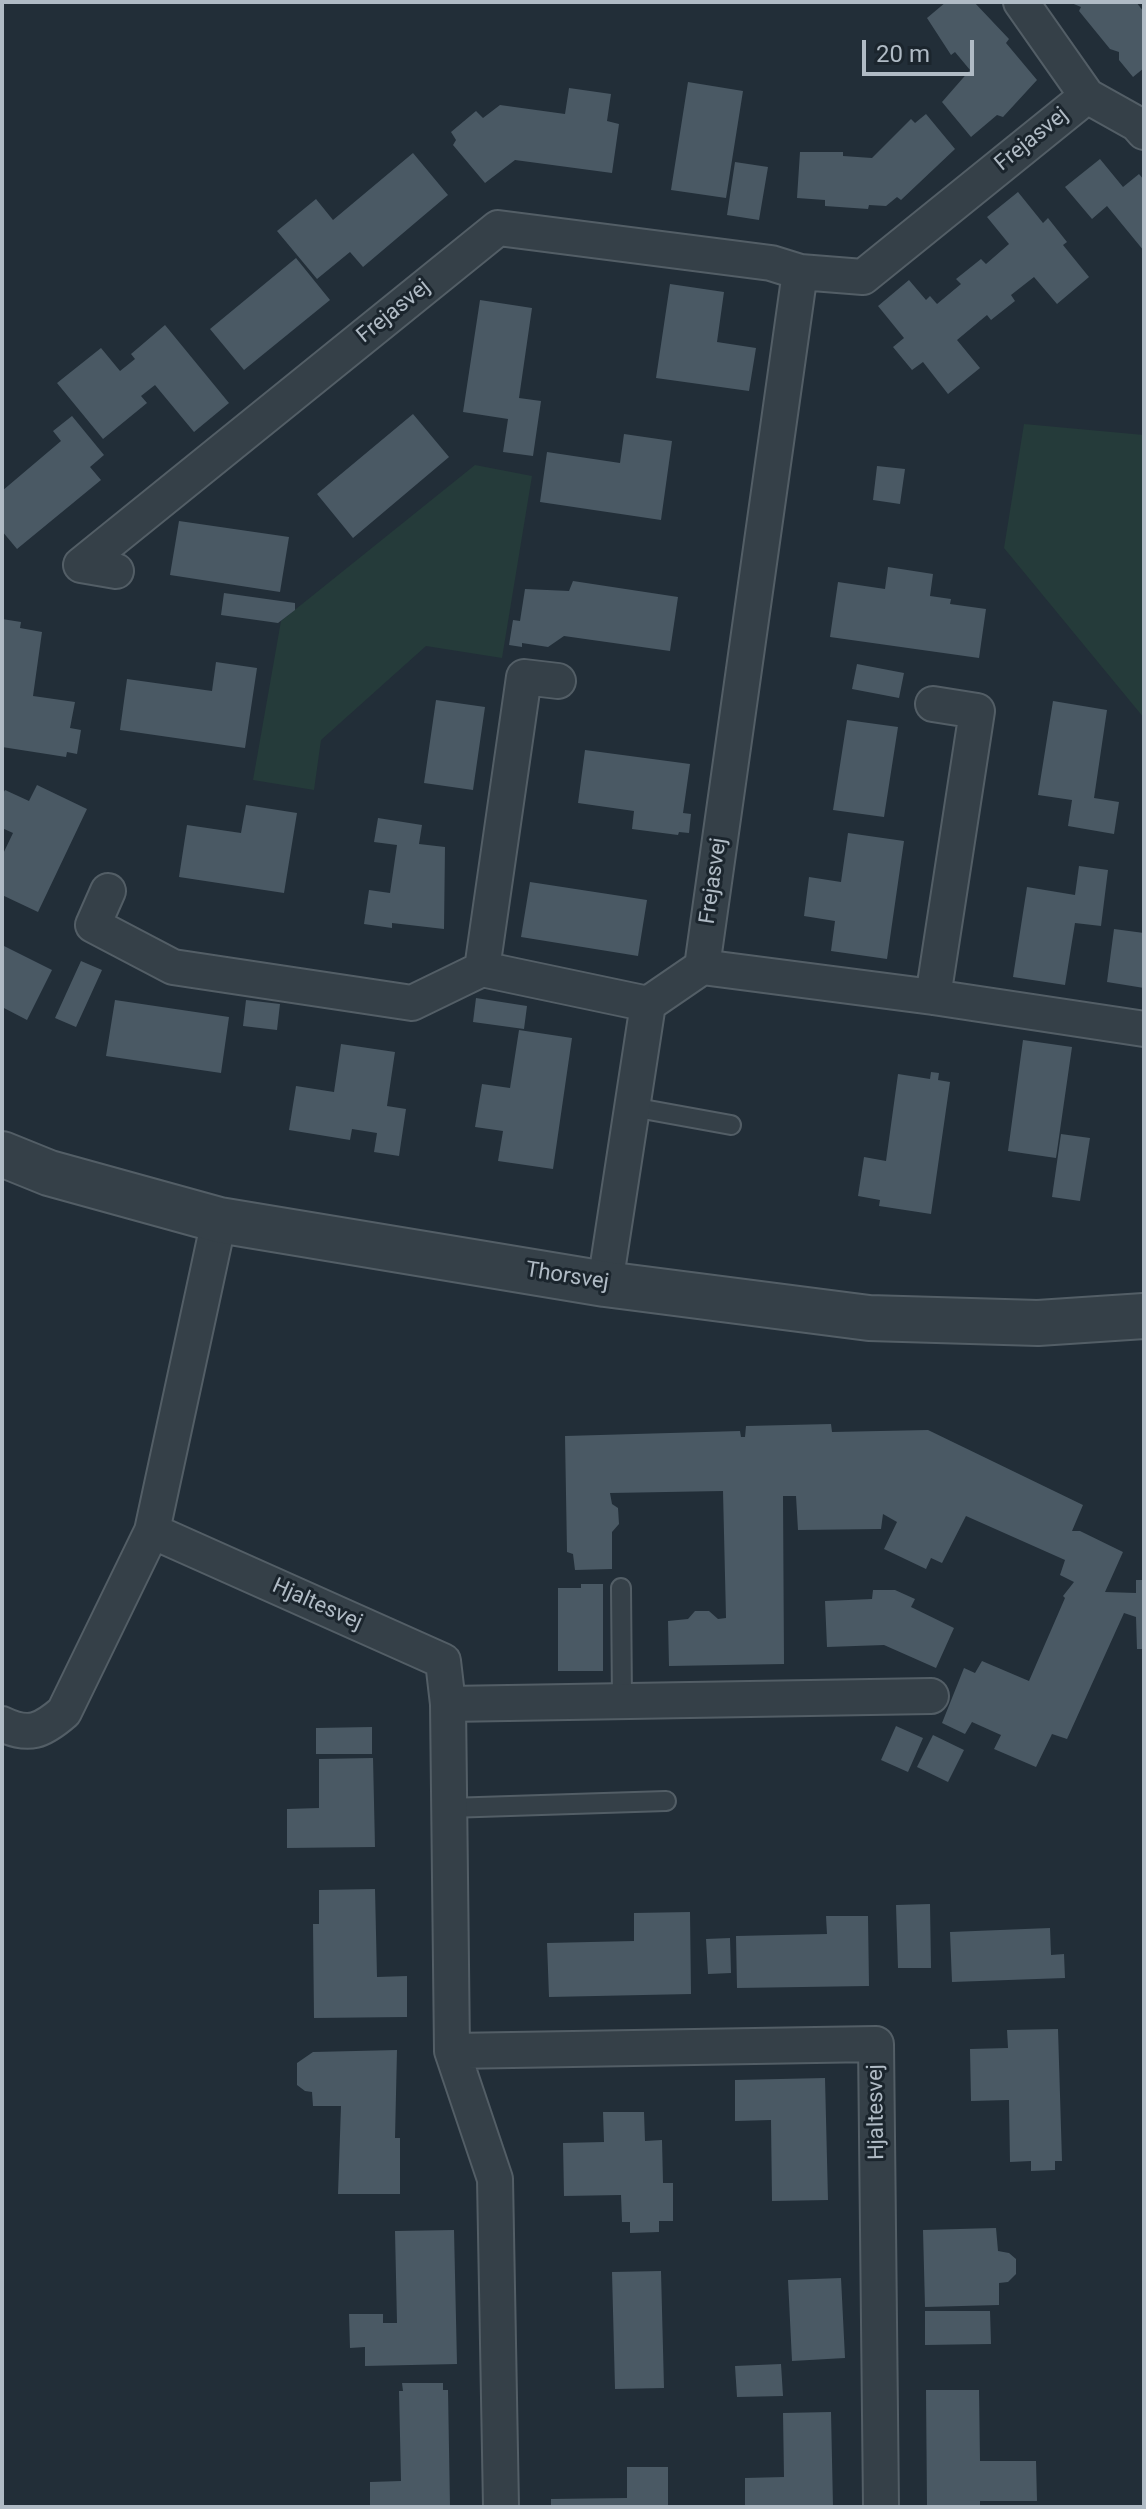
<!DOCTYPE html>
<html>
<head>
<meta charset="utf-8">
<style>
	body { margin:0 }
	#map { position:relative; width:1146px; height:2509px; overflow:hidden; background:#222e38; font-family:Roboto,sans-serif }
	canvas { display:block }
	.frame { position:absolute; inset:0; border:4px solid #b0bbc5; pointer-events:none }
	.scale { position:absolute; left:862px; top:40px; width:112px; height:36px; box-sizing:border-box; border:4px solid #b0bbc5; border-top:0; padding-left:10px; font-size:24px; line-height:28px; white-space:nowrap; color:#b0bbc5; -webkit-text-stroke:6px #1b252d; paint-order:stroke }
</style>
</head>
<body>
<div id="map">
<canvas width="1146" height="2509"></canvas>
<div class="frame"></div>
<div class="scale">20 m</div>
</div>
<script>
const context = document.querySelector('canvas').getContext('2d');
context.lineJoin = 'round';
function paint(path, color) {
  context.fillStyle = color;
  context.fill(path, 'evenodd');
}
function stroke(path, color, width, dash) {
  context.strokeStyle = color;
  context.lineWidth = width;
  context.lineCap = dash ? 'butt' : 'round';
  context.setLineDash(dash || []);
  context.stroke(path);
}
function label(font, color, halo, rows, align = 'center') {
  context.font = font + ' Roboto,sans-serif';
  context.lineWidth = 6;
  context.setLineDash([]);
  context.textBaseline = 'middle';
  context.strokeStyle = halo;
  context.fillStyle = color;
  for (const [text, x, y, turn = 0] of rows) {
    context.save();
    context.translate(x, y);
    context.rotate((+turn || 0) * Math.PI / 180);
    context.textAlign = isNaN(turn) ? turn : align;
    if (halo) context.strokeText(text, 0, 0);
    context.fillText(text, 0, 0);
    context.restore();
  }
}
paint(new Path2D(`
	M1024 424 1144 435V718L1004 548Z
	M475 465 532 476 502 658 426 646 321 740 314 790 253 780 281 621Z`), '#253b3a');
paint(new Path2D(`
	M946 2H974L1009 39 1006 43 1037 80 1003 117 997 115 971 137 942 102 970 70 955 52 951 55 927 18Z
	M1069 2H1136L1144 12V68L1133 77 1119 60V52L1110 49 1079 11 1081 7Z
	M688 82 743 91 726 198 671 190Z
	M569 88 611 94 607 121 619 124 612 173 515 160 485 183 453 145 456 140 451 132 476 111 483 118 500 105 565 114Z
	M926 114 955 149 901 200 897 197 886 206 869 205 868 209 825 206V200L797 198 800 152H843V156L872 158 911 119 915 123Z
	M413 153 448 195 363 267 350 252 317 279 277 231 316 199 333 220Z
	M1100 159 1123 187 1139 174 1144 180V251L1107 206 1092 219 1065 187Z
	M735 162 768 167 759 220 727 215Z
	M1018 192 1043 223 1048 218 1067 242 1063 245 1089 277 1057 304 1034 277 1011 295 1015 301 991 320 987 315 957 340 980 368 948 394 923 362 912 370 893 347 904 338 878 306 909 280 926 300 930 296 937 304 961 284 956 279 981 259 986 264 1009 244 987 217Z
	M296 258 330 300 244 370 210 329Z
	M670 284 724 292 717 342 756 348 749 391 656 378Z
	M480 300 532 308 519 398 541 401 533 456 503 452 508 419 463 412Z
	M165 325 229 403 194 432 155 385 141 396 147 403 103 439 57 383 101 348 120 371 135 359 131 354Z
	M413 414 449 457 353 538 317 494Z
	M72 416 104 455 90 467 101 480 17 549 2 531V491L61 441 53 431Z
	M624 434 672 441 661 520 540 502 547 452 620 463Z
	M877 466 905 469 900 504 873 500Z
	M179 521 289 537 280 592 170 575Z
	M888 567 933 574 930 596 951 599 950 604 986 609 979 658 830 637 838 582 885 589Z
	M573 581 678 597 670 651 564 636 548 647 522 643V647L509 645 513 620 520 621 525 589 569 591Z
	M224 593 295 603V610L278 623 221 615Z
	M2 619 21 622 20 628 42 632 33 696 75 702 70 728 81 730 77 754 67 752 66 757 2 747Z
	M216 662 257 668 245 748 120 730 127 679 212 691Z
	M857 664 904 673 899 698 852 689Z
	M436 700 485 707 473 790 424 783Z
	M1053 701 1107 710 1094 798 1119 802 1114 834 1068 826 1072 800 1038 795Z
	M847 720 898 727 884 817 833 810Z
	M585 750 690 764 683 813 691 814 689 833 679 832 678 835 632 829 634 811 578 803Z
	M37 785 87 809 38 912 2 895V856L13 833 2 828V795L5 790 29 801Z
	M246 805 297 813 284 893 179 877 187 825 241 833Z
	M378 818 422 825 419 844 445 847 444 929 392 923V928L364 924 369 890 390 893 397 845 374 842Z
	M848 833 904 841 887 959 831 951 835 921 804 916 809 877 841 882Z
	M1079 866 1108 870 1101 926 1075 923 1065 985 1013 977 1027 887 1075 895Z
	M530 882 647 900 638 956 521 937Z
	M1114 929 1144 933V988L1107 982Z
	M2 945 52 970 27 1020 2 1007Z
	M81 961 102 970 76 1027 55 1018Z
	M476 998 527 1006 524 1029 473 1022Z
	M115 1000 229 1017 221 1073 106 1056Z
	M246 1000 280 1004 277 1030 243 1026Z
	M519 1030 572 1038 553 1169 498 1161 503 1131 475 1127 482 1084 510 1088Z
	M1023 1040 1072 1047 1056 1158 1008 1151Z
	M341 1044 395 1052 387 1106 406 1109 399 1156 374 1152 377 1133 352 1129 350 1140 289 1130 296 1086 334 1092Z
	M931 1072 939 1073 938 1080 950 1082 931 1214 879 1206 880 1200 858 1196 864 1157 886 1161 898 1074 930 1079Z
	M1061 1134 1090 1138 1080 1201 1052 1197Z
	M831 1424 832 1432 928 1430 1083 1505 1072 1531H1080L1123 1552 1105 1592 1136 1593V1580H1144V1649H1137L1136 1617 1124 1613 1067 1739 1052 1734 1036 1767 994 1749 1001 1735 972 1722 965 1734 942 1723 964 1668 975 1673 982 1661 1029 1681 1065 1598 1063 1596 1074 1582 1060 1575 1065 1560 966 1516 942 1563 931 1558 926 1569 884 1549 897 1522 883 1514 881 1529 798 1530 796 1496H783L784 1664 669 1666 668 1621 688 1619 695 1611H709L718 1619 726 1618 723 1491 610 1493 612 1504 618 1508 619 1524 612 1532V1569L575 1570 573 1554 567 1552 565 1436 740 1431 741 1437H745L746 1426Z
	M581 1584H603V1671H558V1588H581Z
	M873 1590H895L915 1599 911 1607 954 1628 936 1668 884 1645 827 1647 825 1601 872 1599Z
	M896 1726 923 1738 908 1772 881 1760Z
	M372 1727V1754H316V1728Z
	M933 1735 964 1750 948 1782 917 1767Z
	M373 1758 375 1847 287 1848V1809L319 1808V1759Z
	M375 1889 377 1977 407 1976V2017L314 2018 313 1924H319V1890Z
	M930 1904 931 1968H898L896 1905Z
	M690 1912 691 1994 549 1997 547 1943 634 1941V1913Z
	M826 1916H868L869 1986 737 1988 736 1936 827 1934Z
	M1050 1928 1051 1955 1064 1954 1065 1978 952 1982 950 1932Z
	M730 1938 731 1973 708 1974 706 1939Z
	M1058 2029 1062 2161H1055V2170L1031 2171V2161L1010 2162 1009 2100 971 2101 970 2049 1008 2048 1007 2030Z
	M397 2050 395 2138H400V2194H338L341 2106H313L312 2092 305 2091 297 2085V2063L313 2052Z
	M825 2078 828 2200 772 2201 771 2120 735 2121V2080Z
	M603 2112H644L645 2141 662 2140 663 2183H673V2221H659V2232L630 2233V2222H622L621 2195 564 2196 563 2143 604 2142Z
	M996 2228 998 2251 1009 2253 1016 2259V2274L1008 2282 999 2283V2305L925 2307 923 2230Z
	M454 2230 457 2364 365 2366V2347L350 2348 349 2314H383V2323H397L395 2231Z
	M661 2271 664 2388 615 2389 612 2272Z
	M841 2278 845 2358 792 2361 788 2280Z
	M925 2311H990L991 2344 925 2345Z
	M781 2364 783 2396 737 2397 735 2366Z
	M402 2383H443V2390H448L450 2507H370V2482L401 2481 399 2391H403Z
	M926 2390H979L980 2461H1036L1037 2501H980V2507H927Z
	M831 2412 833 2507H745V2478L784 2477 783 2413Z
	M627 2467H668V2507H551V2499L627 2498Z`), '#4a5964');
const service = new Path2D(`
	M632 1107 731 1125
	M621 1588 622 1701
	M448 1808 666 1801`);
const minor = new Path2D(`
	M1087 96 1137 124 1144 132
	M116 571 81 565 498 228 771 263 800 272
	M558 681 524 677 482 969 648 1004
	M933 704 977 711 933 997
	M108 891 93 925 173 967 412 1003 482 969
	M702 967 933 997 1144 1029
	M219 1220 152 1531 443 1661 448 1704 452 2051 495 2179 501 2507
	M605 1284 648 1004 702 967 800 272 863 277 1087 96 1021 2
	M448 1704 931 1696
	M2 1724C29 1737 42 1731 64 1712L152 1531
	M452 2051 876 2044 881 2507`);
const tertiary = new Path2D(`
	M2 1154 49 1173 219 1220 605 1284 869 1318 1038 1323 1144 1316`);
stroke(service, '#535e66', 22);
stroke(minor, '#535e66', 38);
stroke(tertiary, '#535e66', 48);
stroke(service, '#354048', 18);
stroke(minor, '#354048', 34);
stroke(tertiary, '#354048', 44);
label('22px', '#b0bbc5', '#1b252d', [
	["Frejasvej",1032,140,-39],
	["Frejasvej",394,312,-39],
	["Frejasvej",714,881,-82],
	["Thorsvej",567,1277,9],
	["Hjaltesvej",317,1605,24],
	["Hjaltesvej",877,2112,-91]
]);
</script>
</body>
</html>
